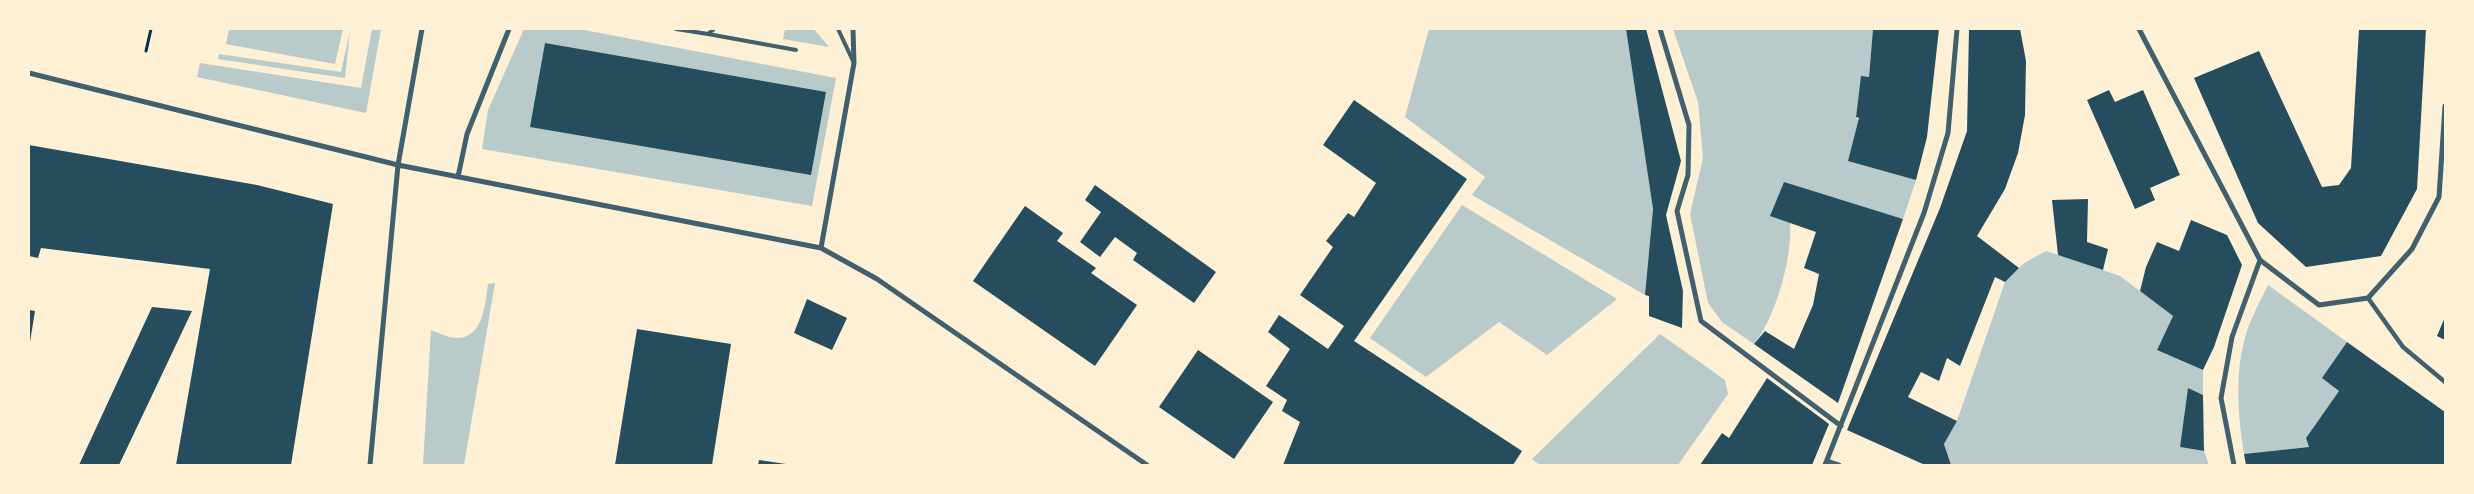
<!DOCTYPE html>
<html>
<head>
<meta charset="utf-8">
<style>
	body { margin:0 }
	#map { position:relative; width:2474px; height:494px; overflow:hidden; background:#fdf0d5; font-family:Figtree,sans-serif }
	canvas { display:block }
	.frame { position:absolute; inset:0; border:30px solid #fdf0d5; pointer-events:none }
</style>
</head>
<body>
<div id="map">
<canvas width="2474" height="494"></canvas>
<div class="frame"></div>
</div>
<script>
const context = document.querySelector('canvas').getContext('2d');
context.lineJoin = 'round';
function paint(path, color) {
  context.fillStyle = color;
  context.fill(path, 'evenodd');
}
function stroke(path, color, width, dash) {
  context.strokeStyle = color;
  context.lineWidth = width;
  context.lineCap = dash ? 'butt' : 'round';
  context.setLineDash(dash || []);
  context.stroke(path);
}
paint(new Path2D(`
	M229 29H343L335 64 226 44Z
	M372 29H381L366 113 197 77 200 63 361 88Z
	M524 29H579L836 78 812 206 482 149 488 110Z
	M785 29H814L829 47 783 39Z
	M1429 29H1626L1653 209 1645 295 1472 195 1485 177 1405 117Z
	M1673 29H1873L1869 77H1861L1856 117 1916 180 1903 219 1784 183C1786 195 1789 208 1790 221 1793 256 1776 317 1754 344L1722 322 1708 303 1690 214 1703 158 1698 102Z
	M350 31 345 78 218 59 219 54 341 72Z
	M1462 205 1617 299 1547 355 1499 322 1426 377 1370 338Z
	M2046 251 2120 276 2173 316 2157 350 2203 370V395L2188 389 2180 447 2204 451 2209 465H1951L1944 444 1957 421 2005 282 2024 263Z
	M495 283 464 465H423L431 330C439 333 450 339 458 338 484 337 485 303 488 284Z
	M2268 285 2347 342 2323 378 2339 391 2306 438 2309 447 2244 454C2238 414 2234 371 2247 331 2252 316 2261 300 2268 285Z
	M1660 334 1725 380 1728 394 1678 465H1540L1532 459Z`), '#b9caca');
paint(new Path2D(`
	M1626 29H1646L1681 161 1666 215 1683 291 1682 328 1649 316V296L1645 295 1653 209Z
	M1873 29H1939L1927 137 1916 180 1848 161 1859 118 1856 117 1861 76 1869 77Z
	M1969 29H2020L2026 61 2025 115 2018 153 2005 189 1977 236 2019 268 2005 282 1995 277 1960 366 1947 358 1939 381 1921 372 1908 397 1957 421 1944 444 1951 465H1925L1847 430 1940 208 1967 131Z
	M2359 29H2426L2417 189 2381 256 2306 267 2258 223 2194 78 2259 51 2322 187 2339 185 2351 168Z
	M545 43 826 92 811 175 530 127Z
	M2109 90 2115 102 2143 90 2180 175 2150 188 2155 200 2135 209 2087 100Z
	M1354 100 1467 179 1354 341 1522 451 1513 465H1283L1300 422 1282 411 1287 400 1266 386 1290 349 1268 332 1279 315 1328 349 1344 326 1300 295 1333 247 1326 241 1348 213 1354 217 1376 183 1323 145Z
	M29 145 257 185 333 204 291 465H176L210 269 41 248 38 258 29 256Z
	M1784 182 1903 219 1838 403 1754 344 1765 331 1794 349 1813 305 1819 274 1804 268 1816 232 1770 216Z
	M1095 185 1216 272 1194 303 1133 260 1137 253 1115 237 1100 257 1080 242 1101 212 1085 200Z
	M2088 199 2087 242 2108 249 2103 270 2058 255 2052 200Z
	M1025 206 1063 233 1057 241 1096 268 1091 273 1137 305 1095 366 973 281Z
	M2191 220 2227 235 2242 265 2214 347 2203 370 2157 350 2173 316 2140 291 2146 267 2157 242 2179 251Z
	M807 299 847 318 832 350 794 333Z
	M152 307 192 311 119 465H79Z
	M29 310 35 311 30 342H29Z
	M2445 317V340L2437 336Z
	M637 329 731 344 712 465H615Z
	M2347 342 2445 412V465H2246L2244 454 2309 447 2306 438 2339 391 2322 378Z
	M1198 350 1273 402 1234 459 1159 407Z
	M1767 378 1829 424 1812 465H1700L1722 433 1729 438Z
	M2188 388 2203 395 2204 451 2180 447Z
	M759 460 786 464 785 465H758Z`), '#264d5e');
stroke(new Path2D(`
	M146 51 151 29`), '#003049', 3);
stroke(new Path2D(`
	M676 29 708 34 714 29
	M838 29 853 61
	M708 34 796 50`), '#3f606c', 4);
stroke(new Path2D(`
	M2368 298 2403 347 2445 382`), '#3f606c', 4.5);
stroke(new Path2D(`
	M1660 29 1689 125 1688 175 1677 211 1701 321 1841 426
	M2139 29 2260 260 2319 305 2368 298 2412 249 2439 197 2445 106
	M29 73 398 165 821 248 877 279 1147 465
	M458 177 467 134 509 29
	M821 248 854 63 853 29
	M1827 461 1839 465
	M370 465 398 165 422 29
	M1825 465 1924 213 1948 133 1957 29
	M2234 465 2221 398 2232 337 2260 260`), '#3f606c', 5);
</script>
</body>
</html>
